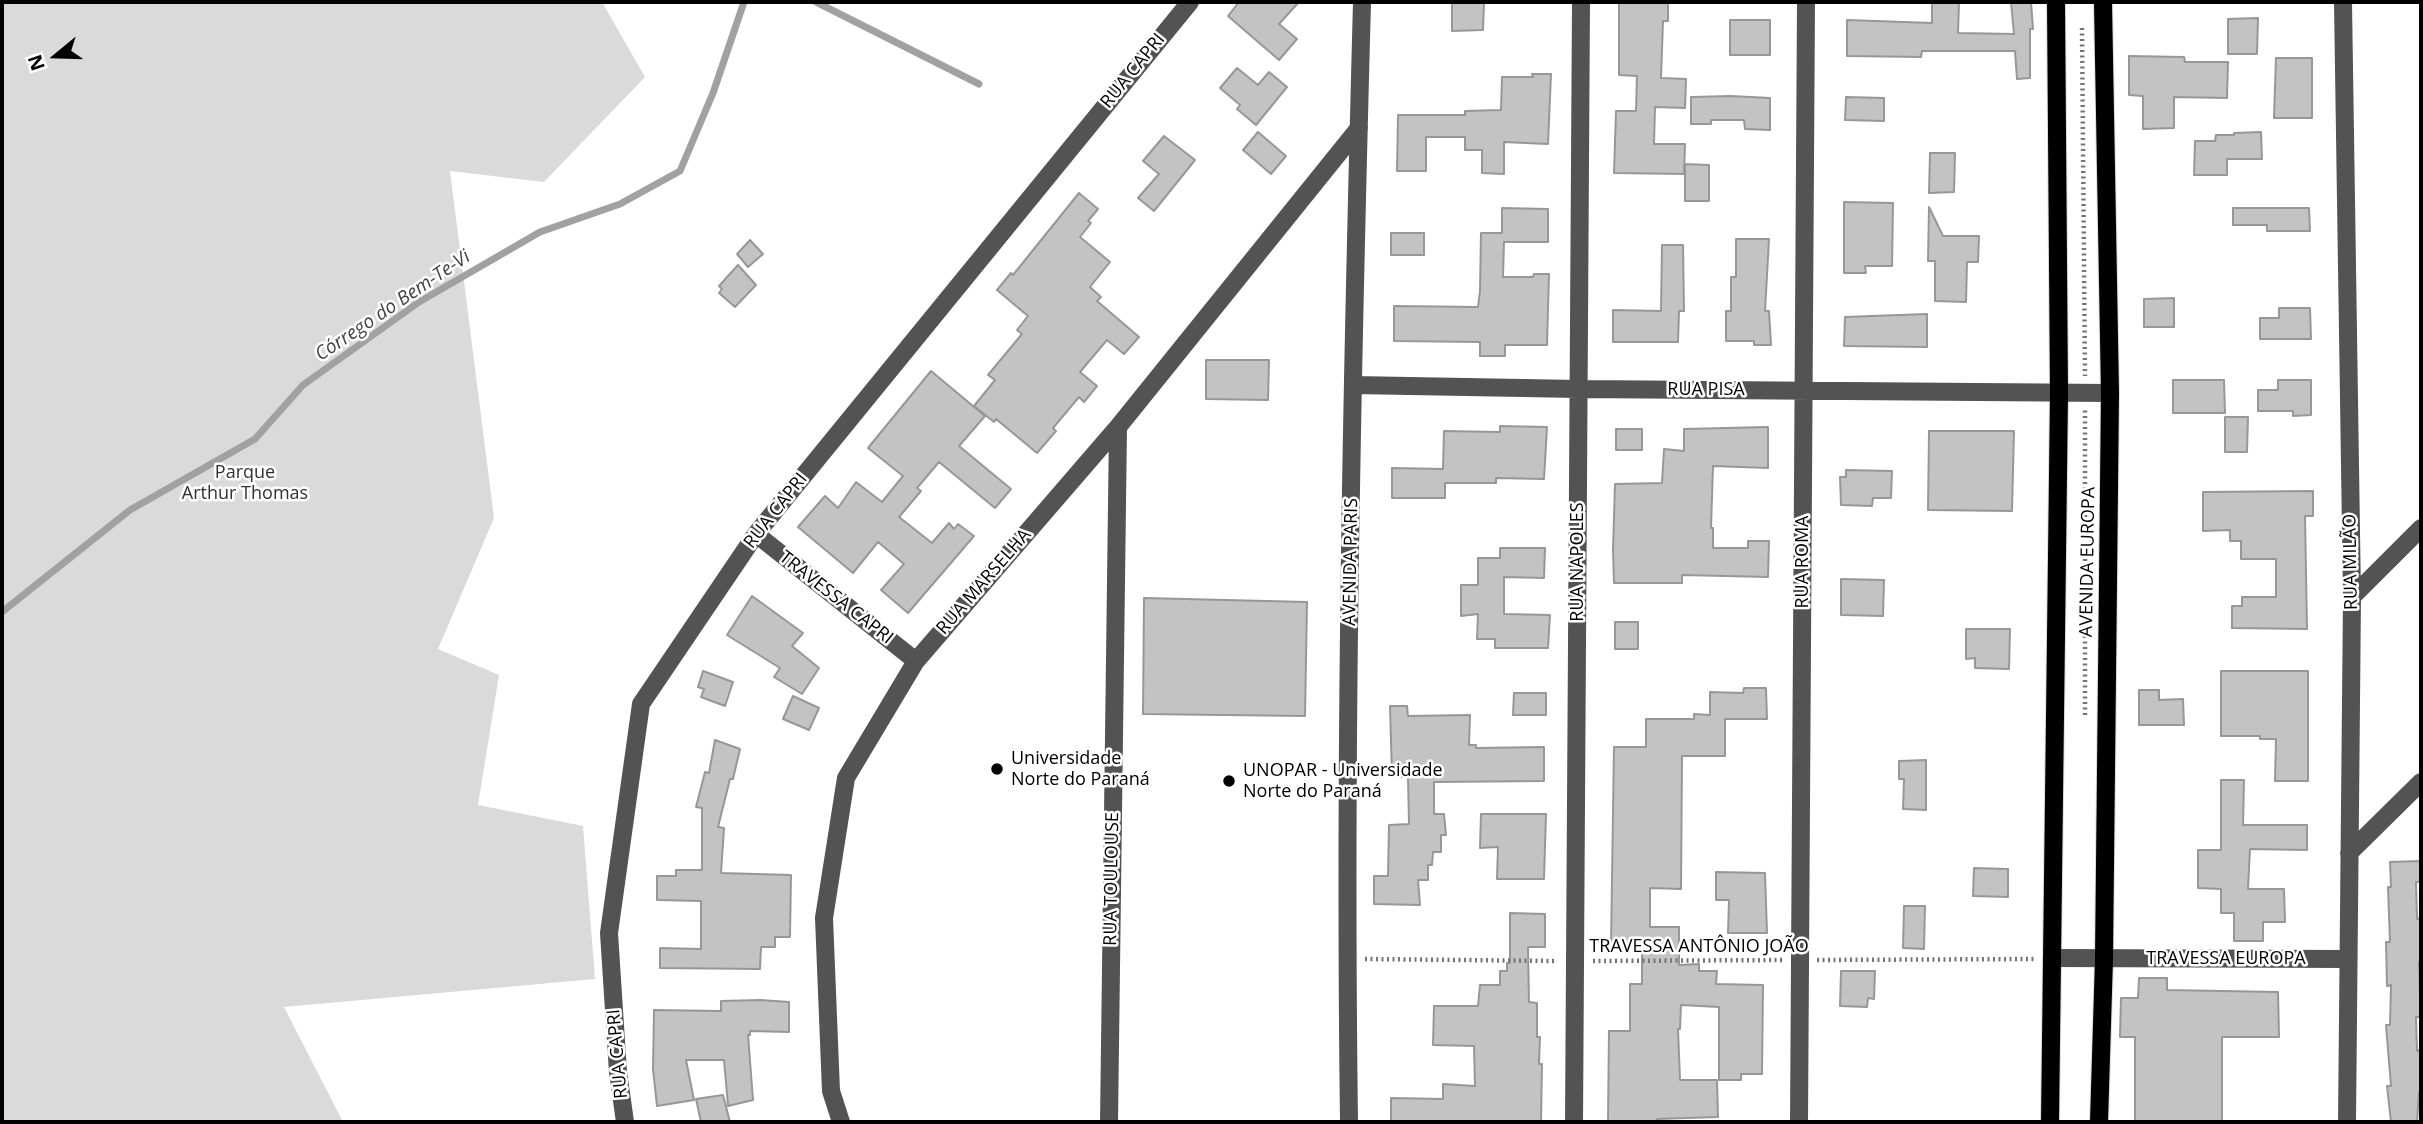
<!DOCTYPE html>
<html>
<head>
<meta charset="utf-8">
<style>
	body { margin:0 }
	#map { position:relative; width:2423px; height:1124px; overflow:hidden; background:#fff; font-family:"Open Sans",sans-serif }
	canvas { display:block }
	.frame { position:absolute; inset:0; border:4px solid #000; pointer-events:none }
	.north { position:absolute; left:21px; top:21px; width:70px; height:70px; -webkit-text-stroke:5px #fff; paint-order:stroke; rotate:251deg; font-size:19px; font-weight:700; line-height:28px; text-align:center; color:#000 }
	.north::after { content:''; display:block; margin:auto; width:24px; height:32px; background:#000; clip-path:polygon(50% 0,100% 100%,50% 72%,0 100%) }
</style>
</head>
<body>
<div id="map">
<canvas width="2423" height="1124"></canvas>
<div class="frame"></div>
<div class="north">N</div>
</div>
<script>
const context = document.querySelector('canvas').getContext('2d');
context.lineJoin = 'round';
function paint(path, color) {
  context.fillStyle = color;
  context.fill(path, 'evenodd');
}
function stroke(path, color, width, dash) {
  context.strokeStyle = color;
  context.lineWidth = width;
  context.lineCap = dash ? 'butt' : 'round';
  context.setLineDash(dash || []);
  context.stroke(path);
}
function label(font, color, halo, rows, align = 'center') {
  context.font = font + ' "Open Sans",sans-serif';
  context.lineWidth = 5;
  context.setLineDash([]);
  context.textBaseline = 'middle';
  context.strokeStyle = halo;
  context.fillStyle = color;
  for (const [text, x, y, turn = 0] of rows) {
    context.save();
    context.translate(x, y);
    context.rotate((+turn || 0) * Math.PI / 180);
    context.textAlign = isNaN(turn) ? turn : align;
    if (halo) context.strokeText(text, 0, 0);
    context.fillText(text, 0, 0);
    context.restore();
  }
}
paint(new Path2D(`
	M2 2H602L645 77 544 182 450 171 494 518 438 649 499 675 478 805 583 826 595 979 284 1007 343 1122H2Z`), '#dadada');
stroke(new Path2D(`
	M816 2 979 84
	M2 612 130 510 255 439 303 385 419 302 540 232 620 204 680 171 713 93 744 2`), '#a1a1a1', 7);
const building = new Path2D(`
	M1239 2H1299L1279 24 1297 39 1279 60 1228 16Z
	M1452 2H1484L1483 30 1452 31Z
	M1619 2H1668V21H1663L1661 78 1686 79 1685 108 1655 107 1654 144H1685L1684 174 1614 173 1616 111H1636L1637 76 1619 75Z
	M1932 2H1959L1958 33 2014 34 2011 2H2031L2033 29H2030V78L2017 79 2015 51H1922L1921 57 1847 56V20L1932 23Z
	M2258 18 2257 54H2228V19Z
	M1730 20H1770V55H1730Z
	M2129 56 2184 57 2185 62H2228L2227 98 2174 97V128L2143 129V96L2129 95Z
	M2276 58H2312V118H2274Z
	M1237 68 1258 85 1269 72 1287 87 1256 125 1237 109 1240 105 1220 88Z
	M1532 74H1551L1548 144 1504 142V174L1482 173V150H1465V137H1426V171H1397L1398 115H1465V111L1501 110 1502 77H1533Z
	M1731 96 1770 98V130L1745 129 1744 120H1711V124H1691V97Z
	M1846 97 1884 98V121L1845 120Z
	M1258 132 1286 156 1271 174 1243 150Z
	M2261 132 2262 159H2227V175H2194L2195 141H2215L2216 135H2234V133Z
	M1164 136 1195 160 1154 211 1138 198 1159 174 1143 161Z
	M1930 153H1955L1954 192 1929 193Z
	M1685 164 1709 165V201H1685Z
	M1079 193 1098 209 1088 221 1091 223 1080 237 1110 262 1090 287 1101 297 1097 301 1139 337 1124 354 1107 340 1080 372 1097 386 1084 402 1079 397 1053 428 1056 431 1037 453 996 419 994 422 974 406 995 380 988 375 1022 334 1017 330 1028 316 997 290 1011 273 1013 275Z
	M1844 202 1893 203 1892 266H1865L1866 273H1844Z
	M1929 207 1943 236H1979L1978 262H1967L1966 302 1935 301V261H1928Z
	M1502 208 1548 209V242H1504L1503 277H1533L1534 274H1549L1547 345H1505V356H1480V342L1394 341V306L1478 307 1480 291 1481 233H1502Z
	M2233 208H2309L2310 231H2267V225H2233Z
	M1391 233H1424V255H1391Z
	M1736 239H1769L1765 311H1769L1771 345H1754V341H1726V311H1731V277H1736Z
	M750 240 763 254 748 267 737 254Z
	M1662 245H1683L1684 311H1679L1678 342H1613V310L1661 311Z
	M738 265 756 285 735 307 719 293 722 289 719 286Z
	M2174 298V327H2144V299Z
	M2279 308H2310L2311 339H2260V318H2279Z
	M1927 314V347L1844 346 1845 317Z
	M1206 360H1269L1268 400 1206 399Z
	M931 371 985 416 959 446 1011 489 995 508 939 462 917 488 921 491 899 517 932 543 949 523 954 529 958 524 974 536 908 613 881 590 904 564 878 542 853 573 798 527 825 496 838 508 856 482 882 502 903 476 868 448Z
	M2173 380H2224L2225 413H2173Z
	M2278 380H2311V415L2293 416V411H2258V390H2278Z
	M2225 417H2248L2247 452H2225Z
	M1500 426 1547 427 1544 479 1496 478V483H1445V498H1392V468L1443 469 1444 431 1500 432Z
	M1768 427V468L1713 466 1711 528H1713V548H1748V541H1769L1768 577 1682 575V583H1614L1613 550 1615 484 1662 483 1664 449 1684 451V429Z
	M1616 429H1642V450H1616Z
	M1929 431H2014L2012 511 1928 510Z
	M1846 470 1892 471 1891 498H1873L1872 506 1841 505 1840 477H1846Z
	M2313 491V516H2305L2307 629 2232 628V606H2242V597H2276V559H2241V541H2230V530L2203 531V492Z
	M1500 548H1545L1544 578 1504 577V614L1550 615 1548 648H1495V639H1477L1478 614 1461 616V585H1478V558H1500Z
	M1841 579 1884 580 1883 616 1841 615Z
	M752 596 803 633 792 646 819 668 802 694 774 677 780 668 727 635Z
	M1144 598 1307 602 1305 716 1143 714Z
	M1615 622H1638V649H1615Z
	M1966 629H2010L2009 669 1975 668V658L1966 659Z
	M703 671 733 682 725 706 701 697 704 689 698 687Z
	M2221 671H2308V781H2275L2276 739H2260V736H2221Z
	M1744 688H1766L1767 719H1725V756H1682L1681 889 1650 888V927H1679V965L1699 964V971H1717L1716 984 1763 985 1762 1074H1741V1080H1719V1007L1681 1005 1680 1029H1678L1680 1080H1717L1718 1117 1657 1119V1122H1608L1609 1031H1630V984H1642V947L1611 946 1614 747H1646V719H1694V714L1710 715V692L1743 693Z
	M2139 690H2159V700L2183 699 2184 725H2139Z
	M1514 693H1546V715H1513Z
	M793 696 819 708 809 730 783 719Z
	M1390 706H1407L1408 716 1470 715 1469 745H1476V748L1544 747V781L1434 782V814H1444L1446 835H1441V852H1433L1432 865H1428V880H1418L1420 905 1374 904V876H1388L1389 825 1409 824 1408 777H1392Z
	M715 740 740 749 733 779H730L718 827 724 828 721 873 791 875 790 937H775V947H761L760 969 660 968V948L701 949V901L657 900V876H676V870H702V808L696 807 705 772 709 773Z
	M1926 760V810L1903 809 1904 779H1899V761Z
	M2221 780H2244L2243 825H2307V850L2250 849 2248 889H2284L2285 922H2263V941H2234V913H2221V889L2198 888V850H2221Z
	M1481 814H1546L1544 879H1497L1498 847 1480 848Z
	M2421 861V882H2416L2417 919 2421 918V962H2419L2421 1017H2416L2417 1051 2420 1050 2421 1057V1093L2419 1092 2417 1122H2391L2387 1086H2391L2386 1025H2390L2391 985 2387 986 2386 942H2390L2388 887H2391L2390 862Z
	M1974 868 2008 869V897L1973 896Z
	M1716 872 1765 873 1767 933H1728L1729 900H1716Z
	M1904 906H1925L1924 949 1903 948Z
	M1510 913 1545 914V947H1528L1529 1002 1537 1003V1037H1540L1539 1064H1542L1541 1122H1391V1098L1443 1099V1084L1475 1086 1474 1046 1433 1045 1434 1006H1478L1480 985H1500V971H1507V963H1510Z
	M1841 971H1875L1874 999 1868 998 1867 1007 1840 1006Z
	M2139 978H2167V990L2278 992 2279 1037H2222V1122H2135V1037H2120L2121 998H2138Z
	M760 1000 789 1002V1032L750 1031V1035H748L753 1100 728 1106 724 1060H686L694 1100 657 1106 653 1069 654 1010 721 1011V1001Z
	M723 1095 730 1122H701L696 1099Z`);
paint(building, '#c3c3c3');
stroke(building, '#979797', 2);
const major = new Path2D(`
	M2050 1122 2059 393 2056 2
	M2099 1122 2104 959 2110 393 2103 2`);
stroke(major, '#dbdbdb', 20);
stroke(new Path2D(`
	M2082 28 2085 376
	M2085 715V409
	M1365 959 1556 961
	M1817 960 2036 959
	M1593 961 1784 960`), '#757575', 4.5, [2, 3.5]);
stroke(new Path2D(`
	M2343 2 2352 597 2347 1122
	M1353 385 1579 389 2110 393
	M756 534 916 661
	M2352 597 2421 528
	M2349 853 2421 782
	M2052 958 2348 959
	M625 1122 618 1072 609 933 641 704 756 534 1190 2
	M841 1122 831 1091 824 918 846 778 916 661 1118 427 1359 128
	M1109 1122 1118 427
	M1349 1122C1344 749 1352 375 1362 2
	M1574 1122 1581 2
	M1799 1122 1806 2`), '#535353', 18);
stroke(major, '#000', 18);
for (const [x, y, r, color] of [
	[997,769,7,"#000"],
	[1229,781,7,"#000"]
]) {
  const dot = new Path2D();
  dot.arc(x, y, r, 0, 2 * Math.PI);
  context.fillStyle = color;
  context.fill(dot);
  stroke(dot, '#fff', 2.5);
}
label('18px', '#000', '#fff', [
	["RUA CAPRI",1133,71,-51],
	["RUA PISA",1706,390],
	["RUA CAPRI",776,511,-52],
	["AVENIDA PARIS",1351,562,-89],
	["RUA NAPOLES",1578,562,-90],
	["RUA ROMA",1803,562,-90],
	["AVENIDA EUROPA",2088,562,-89],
	["RUA MILÃO",2351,562,-91],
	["RUA MARSELHA",984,582,-49],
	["TRAVESSA CAPRI",836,598,38],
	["RUA TOULOUSE",1112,879,-89],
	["TRAVESSA ANTÔNIO JOÃO",1699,947],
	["TRAVESSA EUROPA",2226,959],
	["RUA CAPRI",618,1054,-95]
]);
label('18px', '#313131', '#fff', [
	["Parque",245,473],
	["Arthur Thomas",245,494]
]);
label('18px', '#000', '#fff', [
	["Universidade",1011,759],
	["Norte do Paraná",1011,780],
	["UNOPAR - Universidade",1243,771],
	["Norte do Paraná",1243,792]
], 'left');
label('italic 19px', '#424242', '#fff', [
	["Córrego do Bem-Te-Vi",393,306,-34]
]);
</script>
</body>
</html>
